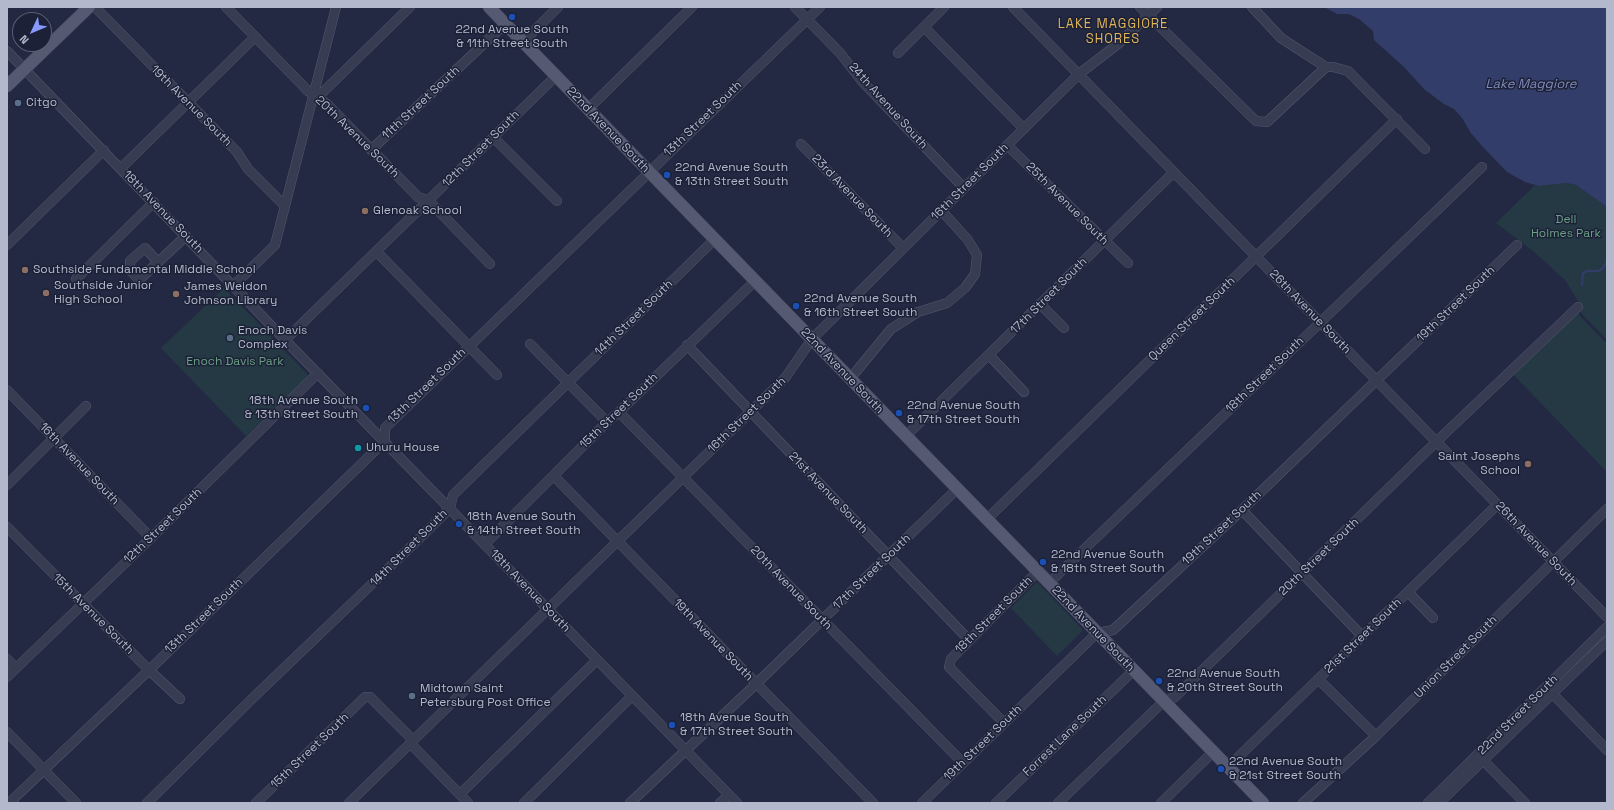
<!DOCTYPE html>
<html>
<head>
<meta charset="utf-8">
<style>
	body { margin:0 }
	#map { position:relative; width:1614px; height:810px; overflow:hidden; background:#232943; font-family:"Space Grotesk",sans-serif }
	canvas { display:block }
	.frame { position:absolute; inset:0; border:8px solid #b4b8cc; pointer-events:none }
	.north { position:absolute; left:12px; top:12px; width:40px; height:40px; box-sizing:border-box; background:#1c2137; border:1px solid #595d73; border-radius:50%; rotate:226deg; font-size:11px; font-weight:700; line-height:16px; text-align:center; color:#b4b8cc }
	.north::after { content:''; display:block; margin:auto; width:14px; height:18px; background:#8798ff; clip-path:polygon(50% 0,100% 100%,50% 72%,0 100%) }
</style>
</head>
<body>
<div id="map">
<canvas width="1614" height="810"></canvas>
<div class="frame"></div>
<div class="north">N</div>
</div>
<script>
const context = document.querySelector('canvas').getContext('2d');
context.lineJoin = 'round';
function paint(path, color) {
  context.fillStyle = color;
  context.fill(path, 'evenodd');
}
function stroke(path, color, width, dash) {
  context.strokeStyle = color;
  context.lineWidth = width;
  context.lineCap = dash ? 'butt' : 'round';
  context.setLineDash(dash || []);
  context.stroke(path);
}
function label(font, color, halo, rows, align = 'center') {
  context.font = font + ' "Space Grotesk",sans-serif';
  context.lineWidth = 3;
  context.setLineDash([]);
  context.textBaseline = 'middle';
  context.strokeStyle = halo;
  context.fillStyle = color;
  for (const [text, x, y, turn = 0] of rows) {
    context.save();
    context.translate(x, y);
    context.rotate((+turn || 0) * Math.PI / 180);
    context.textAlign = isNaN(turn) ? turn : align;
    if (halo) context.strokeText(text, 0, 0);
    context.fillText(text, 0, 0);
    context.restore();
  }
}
paint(new Path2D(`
	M1567 183 1576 185 1607 207V340L1581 313 1580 304 1565 280 1532 250 1496 223 1535 185 1539 186Z
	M224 288 309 376 246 436 161 348Z
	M1578 311 1579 315 1607 344V472L1512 373Z
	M1037 582 1083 630 1057 656 1011 608Z`), '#253944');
paint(new Path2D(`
	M1324 7H1607V207L1576 185 1567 183 1539 186 1525 182 1507 172 1483 147 1471 133 1462 118 1454 109 1444 104 1425 90 1404 67 1374 40 1373 31 1359 19 1349 14H1337Z`), '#333d69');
stroke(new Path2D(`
	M1582 285 1583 273C1592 266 1599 279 1607 261`), '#333d69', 2);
const minor = new Path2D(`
	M95 7 237 152 248 169 285 206
	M226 7 308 91 327 104 418 197 429 201 490 264
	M795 7 840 53 861 80 964 188
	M1013 7 1607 617
	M1140 7 1256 121 1267 122 1326 67
	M1252 7 1281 38 1304 53 1326 67H1333L1348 71 1425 149
	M924 27 1024 129
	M523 42 558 7
	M7 51 285 340 737 803
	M898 53 944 7
	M315 95 323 92 410 7
	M588 109 692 7
	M493 137 557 201
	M801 144 903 248
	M1007 145 1128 263
	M371 150 505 24
	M121 168 255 37
	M7 245 104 150
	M376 251 497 375
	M158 262 145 248 130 261V270L139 280 186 236
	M76 279 154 202
	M233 286 275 245 336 7
	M1040 304 1064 328
	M285 340 556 76
	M530 344 607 422
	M687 345 969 640
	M989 355 1024 392
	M850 379 891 329 918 312 947 303 965 288 975 274 977 255 968 240 941 210
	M7 390 151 538
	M619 412 963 763
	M906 436 1174 172
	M554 476 873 803
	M7 485 86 406
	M1242 510 1362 636
	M987 519 1397 119
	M7 527 149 670 180 699
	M485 544 607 422 619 412 755 281
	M1049 583 1482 167
	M1408 592 1433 618
	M7 659 16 668
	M7 677 151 538 318 373
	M1318 679 1376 736
	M1548 689 1607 750
	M1004 723 949 667 951 659 1038 571
	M7 732 76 803
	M410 743 468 803
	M1480 757 1525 803
	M1228 767 1497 505
	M460 794 597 660
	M9 803 149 670 385 441V428L820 7
	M147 803 257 694 422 536 450 508 453 495 715 239
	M256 803 365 697H370L413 740
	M349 803 785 378 812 339 1079 74 1118 44 1157 7
	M524 803 632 696
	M630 803 756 684 957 489
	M720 803 729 795
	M922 803 1097 633 1113 630 1242 510 1517 245
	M996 803 1134 670
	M1058 803 1164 701 1175 697 1436 442 1578 307
	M1161 803 1213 752
	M1303 803 1376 736 1607 509
	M1428 803 1607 627
	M1439 803 1607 641`);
const major = new Path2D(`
	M489 7 1263 803
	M7 86 89 7`);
stroke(minor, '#52576c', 10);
stroke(major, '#41455b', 13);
stroke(minor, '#373c52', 9);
stroke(major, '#555a72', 12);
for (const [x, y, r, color] of [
	[512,17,4,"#1a4fb4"],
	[18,103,4,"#5c6f8a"],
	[667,175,4,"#1a4fb4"],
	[365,211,4,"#8d6e63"],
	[25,270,4,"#8d6e63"],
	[46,293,4,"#8d6e63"],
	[176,294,4,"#8d6e63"],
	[796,306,4,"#1a4fb4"],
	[230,338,4,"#5c6f8a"],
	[366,408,4,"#1a4fb4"],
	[899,413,4,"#1a4fb4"],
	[358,448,4,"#0f9aa8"],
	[1528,464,4,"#8d6e63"],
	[459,524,4,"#1a4fb4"],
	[1043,562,4,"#1a4fb4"],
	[1159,681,4,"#1a4fb4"],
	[412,696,4,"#5c6f8a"],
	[672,725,4,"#1a4fb4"],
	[1221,769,4,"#1a4fb4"]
]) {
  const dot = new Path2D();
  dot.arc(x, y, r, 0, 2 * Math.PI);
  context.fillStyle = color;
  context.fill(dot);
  stroke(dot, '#1c2137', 1.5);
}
label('12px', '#b4b8cc', '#1c2137', [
	["22nd Avenue South",512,30,"center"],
	["& 11th Street South",512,44,"center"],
	["Citgo",26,103],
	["22nd Avenue South",675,168],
	["& 13th Street South",675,182],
	["Glenoak School",373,211],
	["Southside Fundamental Middle School",33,270],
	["Southside Junior",54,286],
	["High School",54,300],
	["James Weldon",184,287],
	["Johnson Library",184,301],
	["22nd Avenue South",804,299],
	["& 16th Street South",804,313],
	["Enoch Davis",238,331],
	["Complex",238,345],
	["18th Avenue South",358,401,"right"],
	["& 13th Street South",358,415,"right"],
	["22nd Avenue South",907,406],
	["& 17th Street South",907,420],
	["Uhuru House",366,448],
	["Saint Josephs",1520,457,"right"],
	["School",1520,471,"right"],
	["18th Avenue South",467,517],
	["& 14th Street South",467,531],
	["22nd Avenue South",1051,555],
	["& 18th Street South",1051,569],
	["22nd Avenue South",1167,674],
	["& 20th Street South",1167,688],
	["Midtown Saint",420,689],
	["Petersburg Post Office",420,703],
	["18th Avenue South",680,718],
	["& 17th Street South",680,732],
	["22nd Avenue South",1229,762],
	["& 21st Street South",1229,776]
], 'left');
label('12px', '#b4b8cc', '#1c2137', [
	["11th Street South",421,103,-43],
	["19th Avenue South",191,106,45],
	["24th Avenue South",888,106,48],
	["13th Street South",703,119,-44],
	["22nd Avenue South",608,130,46],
	["20th Avenue South",357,137,44],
	["12th Street South",481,149,-45],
	["16th Street South",970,182,-45],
	["23rd Avenue South",852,196,46],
	["25th Avenue South",1067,204,45],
	["18th Avenue South",163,212,46],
	["17th Street South",1049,296,-45],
	["19th Street South",1456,304,-44],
	["26th Avenue South",1310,312,46],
	["14th Street South",634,318,-44],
	["Queen Street South",1192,319,-44],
	["22nd Avenue South",842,371,46],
	["18th Street South",1265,375,-44],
	["13th Street South",427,386,-44],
	["15th Street South",619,411,-44],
	["16th Street South",747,415,-44],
	["16th Avenue South",79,464,46],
	["21st Avenue South",828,493,46],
	["12th Street South",163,526,-44],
	["19th Street South",1222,528,-43],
	["26th Avenue South",1536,544,46],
	["14th Street South",409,548,-45],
	["20th Street South",1319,557,-44],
	["17th Street South",872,572,-44],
	["20th Avenue South",791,588,46],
	["18th Avenue South",530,591,46],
	["15th Avenue South",93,614,45],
	["18th Street South",994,615,-45],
	["13th Street South",204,616,-44],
	["22nd Avenue South",1093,629,46],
	["21st Street South",1363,636,-44],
	["19th Avenue South",713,640,46],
	["Union Street South",1456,657,-45],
	["22nd Street South",1518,715,-45],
	["Forrest Lane South",1065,736,-44],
	["19th Street South",983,743,-44],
	["15th Street South",310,751,-44]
]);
label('12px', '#69a083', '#1c2137', [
	["Dell",1566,220],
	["Holmes Park",1566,234],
	["Enoch Davis Park",235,362]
]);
context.letterSpacing = '1px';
label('13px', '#e0b55b', '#1c2137', [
	["LAKE MAGGIORE",1113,24],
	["SHORES",1113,39]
]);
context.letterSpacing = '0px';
label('italic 13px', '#808bbb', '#1c2137', [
	["Lake Maggiore",1531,84]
]);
</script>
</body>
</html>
